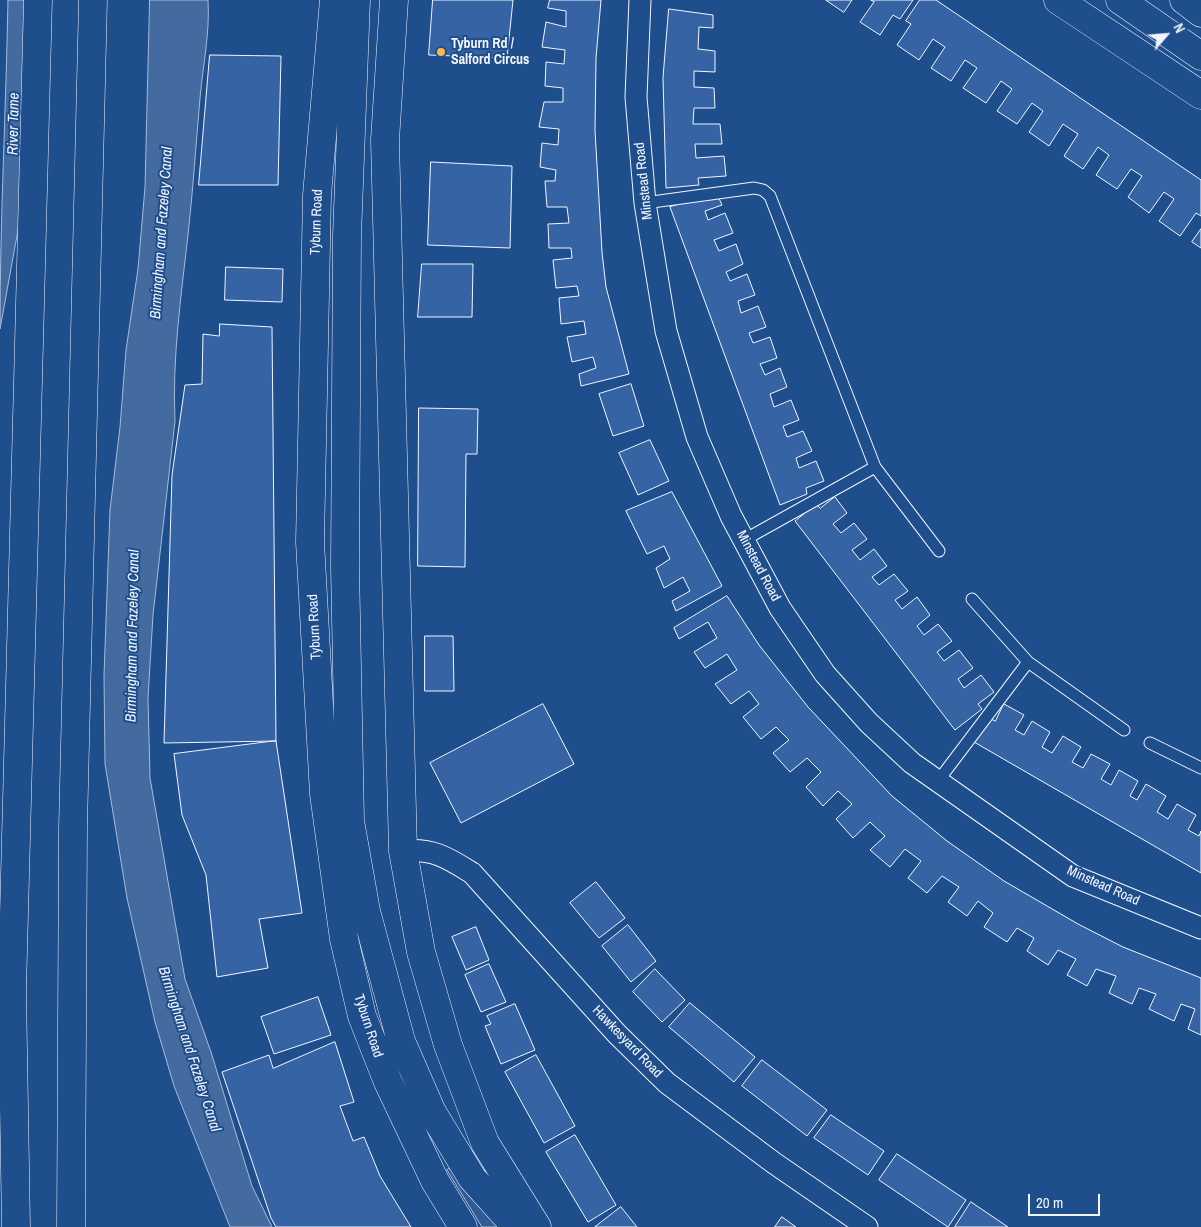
<!DOCTYPE html>
<html>
<head>
<meta charset="utf-8">
<style>
	body { margin:0 }
	#map { position:relative; width:1201px; height:1227px; overflow:hidden; background:#1f4e8c; font-family:"Archivo Narrow",sans-serif }
	canvas { display:block }
	.north { position:absolute; left:1141px; top:10px; width:50px; height:50px; -webkit-text-stroke:4px #1f4e8c; paint-order:stroke; rotate:63deg; font-size:14px; font-weight:700; line-height:20px; text-align:center; color:#f2f6ff }
	.north::after { content:''; display:block; margin:auto; width:18px; height:22px; background:#f2f6ff; clip-path:polygon(50% 0,100% 100%,50% 72%,0 100%) }
	.scale { position:absolute; left:1028px; top:1194px; width:72px; height:22px; box-sizing:border-box; border:2px solid #f2f6ff; border-top:0; padding-left:6px; font-size:15px; line-height:18px; white-space:nowrap; color:#f2f6ff; -webkit-text-stroke:4px #1f4e8c; paint-order:stroke }
</style>
</head>
<body>
<div id="map">
<canvas width="1201" height="1227"></canvas>
<div class="north">N</div>
<div class="scale">20 m</div>
</div>
<script>
const context = document.querySelector('canvas').getContext('2d');
context.lineJoin = 'round';
function paint(path, color) {
  context.fillStyle = color;
  context.fill(path, 'evenodd');
}
function stroke(path, color, width, dash) {
  context.strokeStyle = color;
  context.lineWidth = width;
  context.lineCap = dash ? 'butt' : 'round';
  context.setLineDash(dash || []);
  context.stroke(path);
}
function label(font, color, halo, rows, align = 'center') {
  context.font = font + ' "Archivo Narrow",sans-serif';
  context.lineWidth = 4;
  context.setLineDash([]);
  context.textBaseline = 'middle';
  context.strokeStyle = halo;
  context.fillStyle = color;
  for (const [text, x, y, turn = 0] of rows) {
    context.save();
    context.translate(x, y);
    context.rotate((+turn || 0) * Math.PI / 180);
    context.textAlign = isNaN(turn) ? turn : align;
    if (halo) context.strokeText(text, 0, 0);
    context.fillText(text, 0, 0);
    context.restore();
  }
}
const built = new Path2D(`
	M454 1166 500 1227H482L447 1170Z`);
paint(built, '#305b95');
stroke(built, '#a8bbd7', 1);
const water = new Path2D(`
	M8 0H27L20 219 0 329C0 219 6 110 8 0Z
	M150 0H208C210 33 203 65 200 98 196 144 193 190 188 235 181 297 172 359 175 421L153 615 148 698 150 778 185 979 211 1052 252 1186 272 1227H230L174 1086 155 1022 127 898 105 764 104 676 110 510 120 427 126 350 138 269 145 187Z`);
paint(water, '#446ba0');
stroke(water, '#a8bbd7', 1);
const building = new Path2D(`
	M433 0H513L507 58 429 55Z
	M550 0H601L596 58 595 130 602 252 606 287 629 374 581 386 579 374 596 368 593 357 572 362 567 337 586 334 584 321 561 324 559 298 579 296 577 286 556 288 553 260 572 258 571 248H549L548 224 569 223 567 207H547L545 181H555L556 170 540 167 542 143 558 145 559 129 539 127 544 102H563V88L545 86 546 62 564 64 565 50 542 47 546 22 566 27V11L548 8Z
	M826 0H852L844 12Z
	M871 0H913L900 19 893 15 880 35 860 22 874 2Z
	M920 0H936L1201 180V216L1196 213 1180 236 1159 221 1174 199 1164 192 1149 213 1128 197 1142 176 1131 169 1117 189 1096 175 1109 155 1098 147 1083 169 1064 156 1078 134 1063 124 1049 146 1029 132 1043 111 1032 103 1017 124 997 111 1012 89 1001 81 986 103 963 88 977 68 965 60 951 81 931 68 945 47 933 39 919 60 897 45 911 24 906 21Z
	M669 9 713 15V28L699 27 698 49 715 51V72L694 71V87L714 88 715 108H694L693 124H720L722 144H695L696 158 724 156 726 176 698 178 699 185 666 188 663 78Z
	M210 55 281 56 278 185H199Z
	M431 162 512 166 510 248 428 245Z
	M717 194 722 205 705 211 708 220 725 213 733 233 714 240 719 251 736 244 743 264 726 272 730 281 747 274 755 295 738 301 741 313 758 306 766 327 749 333 753 343 770 337 777 358 760 364 765 375 780 368 787 387 770 394 774 407 791 400 799 420 783 426 787 437 803 431 812 451 796 458 799 468 816 461 824 481 806 488 807 494 780 505 670 207Z
	M1201 229V248L1192 242Z
	M422 264H473L472 317H418Z
	M226 267 283 269 282 302 225 300Z
	M220 324 272 327 276 741 164 743 172 475 185 385 202 384 203 334 219 336Z
	M631 384 644 426 613 436 599 394Z
	M419 408 478 409 477 454H466L465 567 418 566Z
	M650 440 669 481 638 495 619 453Z
	M672 492 722 586 676 611 672 601 690 591 683 577 664 588 656 568 670 559 664 546 647 554 626 511Z
	M835 497 847 513 833 524 841 533 854 523 867 539 852 550 860 560 874 549 887 566 872 577 879 585 894 574 908 591 895 600 902 609 917 597 930 615 917 626 924 635 938 624 952 641 937 652 944 661 959 650 973 668 958 679 964 688 981 675 994 692 978 704 982 709 955 730 795 521 816 504 820 508Z
	M727 596 759 645 808 707 892 796 947 841 1004 881 1078 924 1123 947 1201 978V1035L1188 1029 1195 1009 1181 1004 1174 1021 1149 1009 1156 994 1139 988 1132 1004 1109 993 1116 976 1096 969 1087 986 1067 975 1076 959 1058 950 1048 965 1027 951 1034 938 1017 928 1007 942 984 927 993 913 978 901 967 916 948 902 959 887 942 876 927 893 908 878 921 861 905 849 890 867 870 850 885 836 870 822 853 838 836 819 852 804 838 791 823 806 806 787 821 772 807 758 790 772 773 753 789 740 776 727 761 739 743 717 759 704 749 691 731 704 715 684 737 670 727 654 705 668 694 652 717 638 708 622 679 639 674 628Z
	M425 636H453L454 691H425Z
	M543 704 574 764 461 823 430 763Z
	M1004 704 1024 715 1015 730 1024 735 1032 721 1050 732 1042 747 1052 753 1063 736 1081 747 1072 762 1083 768 1091 754 1110 764 1101 779 1111 785 1119 770 1138 781 1130 796 1137 800 1146 784 1166 796 1157 812 1168 819 1177 804 1196 815 1188 830 1199 836 1201 831V873L974 742 989 718 995 721Z
	M276 741 302 913 259 919 268 968 217 977 206 875 182 815 174 754Z
	M596 882 625 918 599 938 570 903Z
	M628 925 656 961 631 982 602 946Z
	M476 927 489 960 466 970 452 937Z
	M489 964 506 1002 481 1012 465 975Z
	M655 969 685 1000 662 1022 633 992Z
	M318 997 331 1035 274 1054 261 1017Z
	M690 1003 755 1057 734 1082 669 1027Z
	M515 1004 535 1050 501 1064 485 1026 491 1024 487 1016Z
	M335 1042 354 1102 340 1106 353 1141 364 1137 380 1176 411 1227H276L271 1218 222 1072 269 1055 273 1068Z
	M536 1055 575 1126 544 1143 505 1072Z
	M762 1060 827 1110 807 1136 742 1086Z
	M831 1115 884 1151 868 1175 814 1138Z
	M575 1135 616 1205 588 1222 546 1152Z
	M897 1154 966 1200 948 1227 879 1180Z
	M971 1202 1008 1227H955Z
	M621 1207 637 1227H595Z
	M782 1217 796 1227H775Z`);
paint(building, '#3563a3');
stroke(building, '#f2f6ff', 1);
const lane = new Path2D(`
	M645 203 754 188 763 190 770 196 875 467 939 551
	M744 540 875 467
	M972 599 1028 662 1124 730
	M1150 743 1201 768
	M938 781 1028 662`);
const street = new Path2D(`
	M640 0 636 97 645 203 666 331 697 437 731 516 780 608 825 674 869 723 912 763 1073 876 1201 928
	M403 851C433 848 448 858 472 873L617 1034 667 1083 774 1163 867 1227`);
const primary = new Path2D(`
	M1058 0 1201 95`);
const highway = new Path2D(`
	M334 0 317 195 310 542 324 794 344 939 362 1016 388 1082 435 1181 463 1227
	M356 0 347 236 345 566 350 821 366 911 401 1041 432 1112 472 1178 516 1227
	M394 0 385 140 403 851 421 952 448 1045 485 1143 537 1227
	M1120 0 1201 56
	M1184 0 1201 13
	M16 1227 12 990 38 0
	M71 1227 73 827 93 0`);
stroke(lane, '#f2f6ff', 13);
stroke(street, '#f2f6ff', 23);
stroke(primary, '#f2f6ff', 29);
stroke(highway, '#f2f6ff', 29);
stroke(lane, '#1f4e8c', 11);
stroke(street, '#1f4e8c', 21);
stroke(primary, '#1f4e8c', 28);
stroke(highway, '#1f4e8c', 28);
for (const [x, y, r, color] of [
	[441,52,5,"#ffb74d"]
]) {
  const dot = new Path2D();
  dot.arc(x, y, r, 0, 2 * Math.PI);
  context.fillStyle = color;
  context.fill(dot);
  stroke(dot, '#1f4e8c', 2);
}
label('bold 14px', '#f2f6ff', '#1f4e8c', [
	["Tyburn Rd /",451,44],
	["Salford Circus",451,60]
], 'left');
label('14px', '#f2f6ff', '#1f4e8c', [
	["Minstead Road",644,181,-96],
	["Tyburn Road",317,222,-88],
	["Minstead Road",758,566,62],
	["Tyburn Road",315,627,-93],
	["Minstead Road",1103,886,24],
	["Tyburn Road",368,1026,72],
	["Hawkesyard Road",627,1042,46]
]);
label('italic 15px', '#f2f6ff', '#1f4e8c', [
	["River Tame",14,124,-89],
	["Birmingham and Fazeley Canal",162,233,-86],
	["Birmingham and Fazeley Canal",133,636,-89],
	["Birmingham and Fazeley Canal",189,1049,72]
]);
</script>
</body>
</html>
